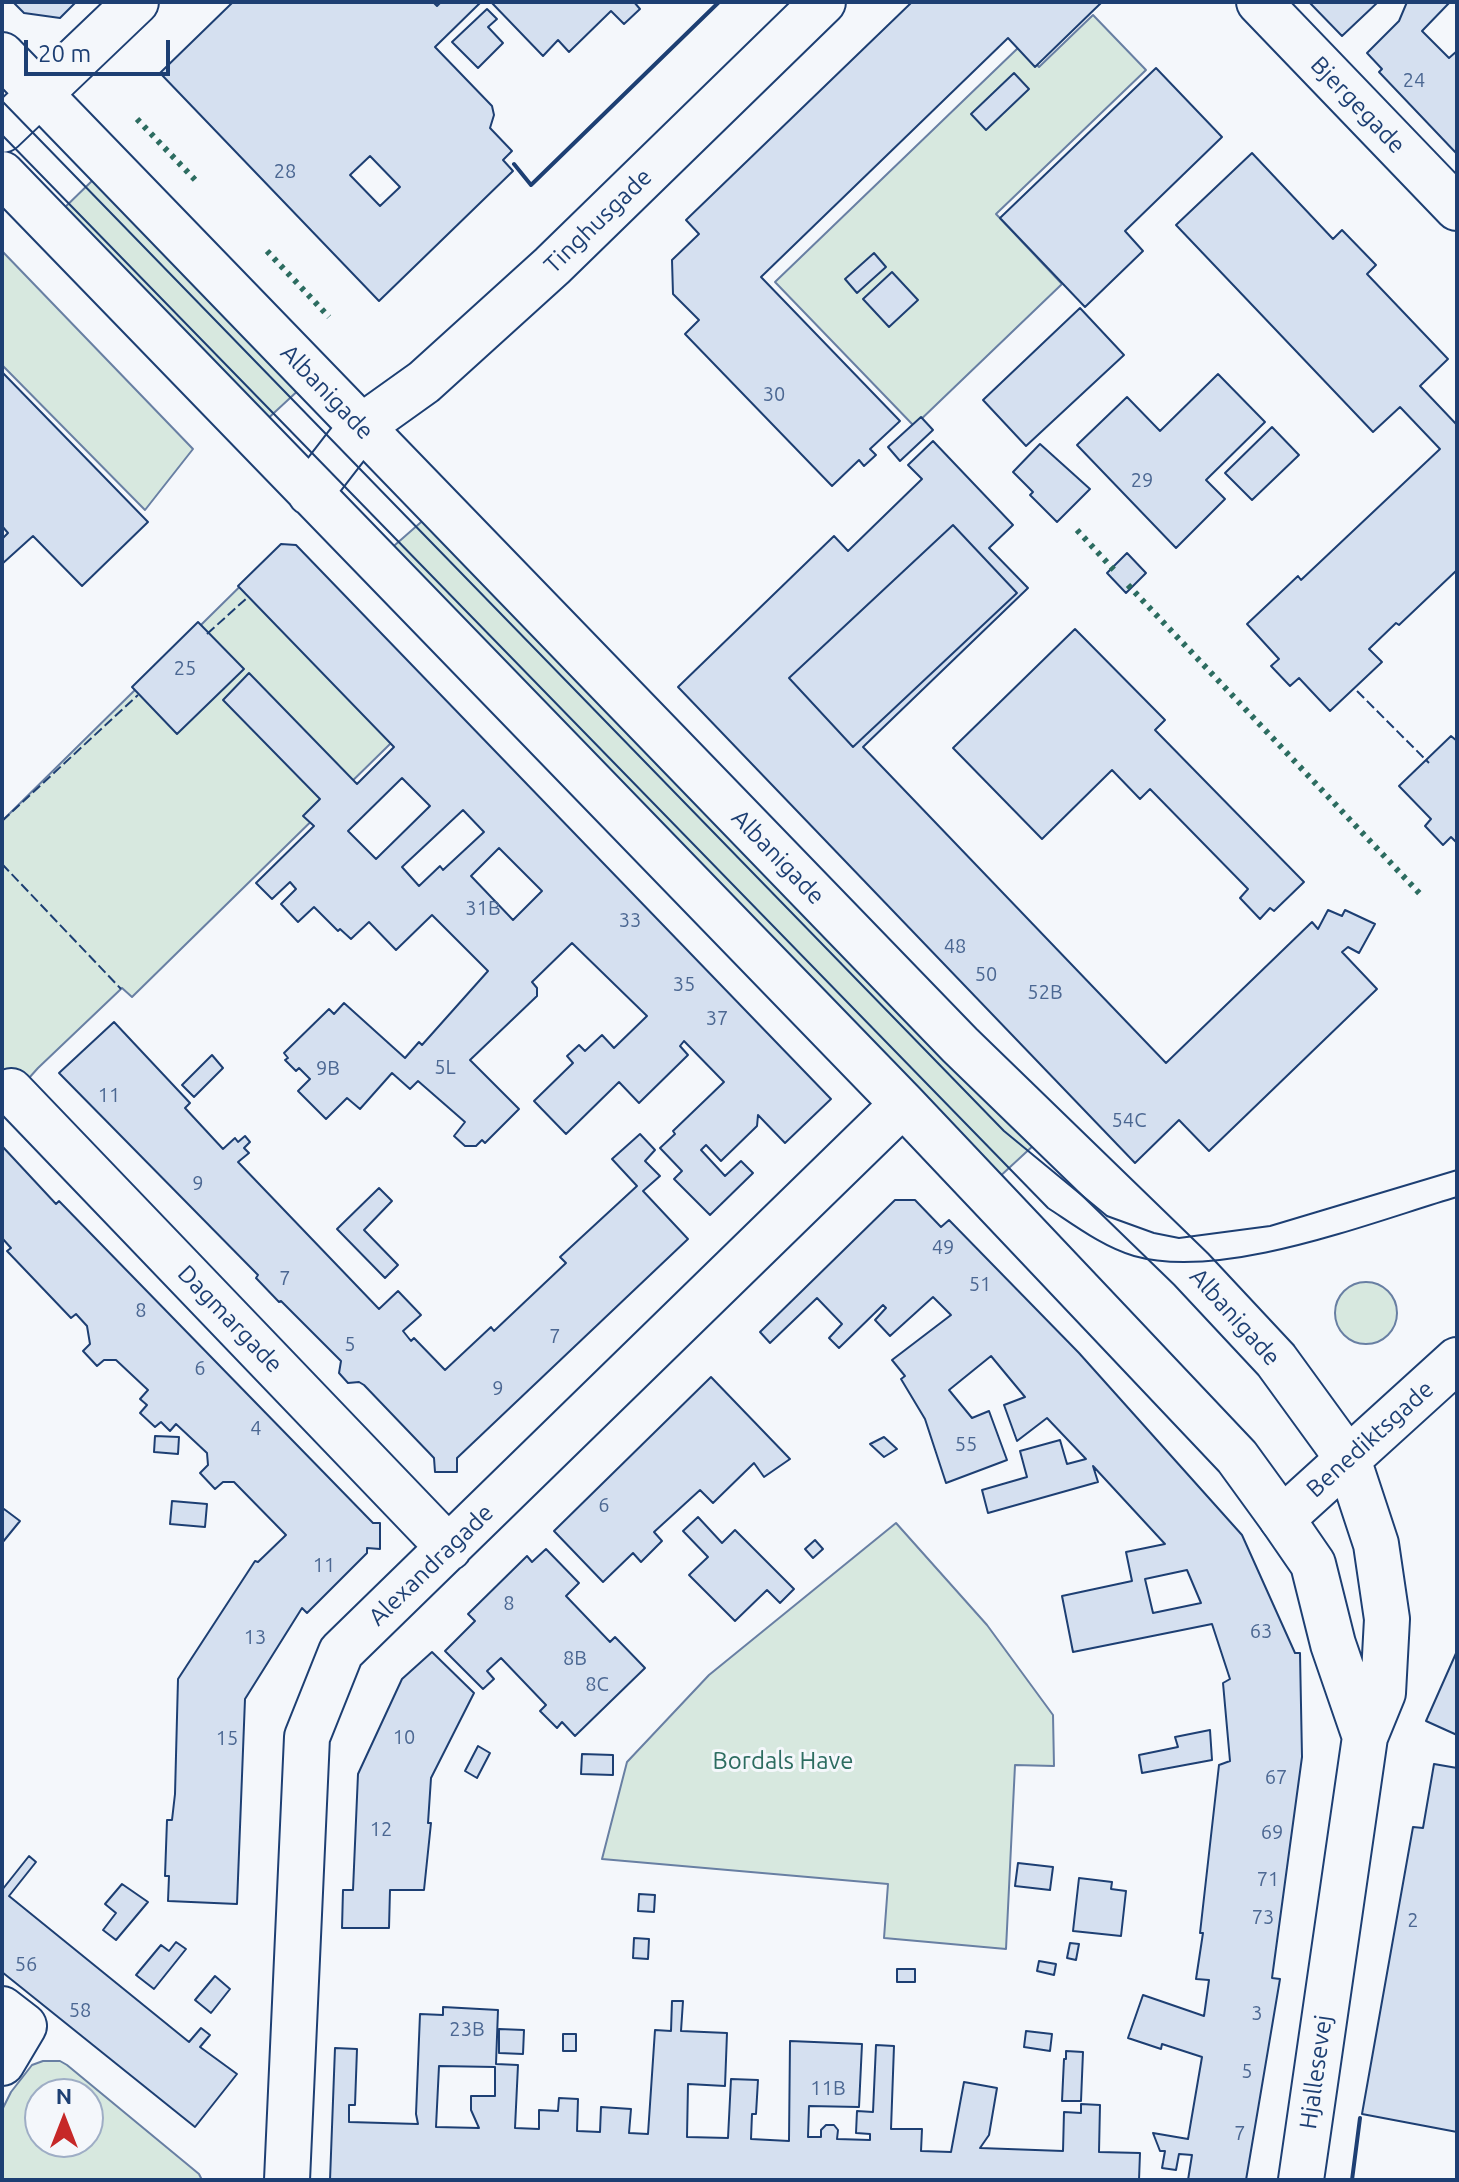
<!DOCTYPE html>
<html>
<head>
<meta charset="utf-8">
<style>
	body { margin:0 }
	#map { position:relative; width:1459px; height:2182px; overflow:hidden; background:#f4f7fb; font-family:Ubuntu,sans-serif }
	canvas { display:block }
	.frame { position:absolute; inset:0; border:4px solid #1d3f73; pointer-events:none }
	.north { position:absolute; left:24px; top:2078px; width:80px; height:80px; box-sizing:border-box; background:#f4f7fb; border:2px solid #9eadc5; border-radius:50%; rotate:0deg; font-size:22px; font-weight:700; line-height:32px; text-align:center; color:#1d3f73 }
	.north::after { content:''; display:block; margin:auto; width:28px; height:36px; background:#c62828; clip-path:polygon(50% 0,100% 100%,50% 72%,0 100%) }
	.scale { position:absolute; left:24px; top:40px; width:146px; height:36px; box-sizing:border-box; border:4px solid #1d3f73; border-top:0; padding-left:10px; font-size:24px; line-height:28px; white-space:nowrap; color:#1d3f73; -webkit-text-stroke:6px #f4f7fb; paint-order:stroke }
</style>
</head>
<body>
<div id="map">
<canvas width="1459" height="2182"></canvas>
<div class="frame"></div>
<div class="north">N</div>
<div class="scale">20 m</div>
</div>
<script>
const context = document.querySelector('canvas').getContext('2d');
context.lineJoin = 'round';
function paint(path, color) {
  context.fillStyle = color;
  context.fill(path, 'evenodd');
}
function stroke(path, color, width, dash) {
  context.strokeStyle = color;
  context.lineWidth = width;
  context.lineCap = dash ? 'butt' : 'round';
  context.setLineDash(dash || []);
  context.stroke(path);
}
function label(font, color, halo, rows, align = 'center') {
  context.font = font + ' Ubuntu,sans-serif';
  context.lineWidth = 6;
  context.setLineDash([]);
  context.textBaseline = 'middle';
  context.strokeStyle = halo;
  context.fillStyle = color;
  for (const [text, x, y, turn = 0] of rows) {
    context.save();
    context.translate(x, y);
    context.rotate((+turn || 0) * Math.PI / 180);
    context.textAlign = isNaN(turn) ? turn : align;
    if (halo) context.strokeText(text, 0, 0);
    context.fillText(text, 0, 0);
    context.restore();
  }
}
const green = new Path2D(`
	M1093 15 1146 70 996 214 1062 284 914 426 775 282 1019 47 1039 67Z
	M98 175 303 386 262 424 57 215Z
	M2 251 193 449 145 510 2 365Z
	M428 516 1035 1144 996 1180 387 552Z
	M279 548 439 696 132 997 122 988 38 1068 2 1108V821Z
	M1335 1313a31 31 0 1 1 62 0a31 31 0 1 1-62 0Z
	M896 1523 987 1625 1053 1715 1054 1766 1015 1765 1006 1949 884 1938 888 1884 602 1859 627 1762 709 1675Z
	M43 2061H60L67 2065 199 2174 202 2180H2V2110L11 2092 32 2065ZM40 2094H88V2142H40Z`);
paint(green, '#d7e8df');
stroke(green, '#687fa3', 2);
const building = new Path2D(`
	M13 2H76L60 18 24 13Z
	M233 2H433L437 6 441 2H481L435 47 492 106 494 115 490 128 512 151 503 160 513 171 379 301 160 73ZM370 156 400 187 380 206 350 175Z
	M491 2H634L640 9 624 24 611 11 569 52 558 40 543 56Z
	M912 2H1102L1035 67 1008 38 761 277 900 421 870 449 876 455 864 466 859 460 832 486 685 334 699 320 673 294 672 260 699 234 686 220Z
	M1309 2H1378L1342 36Z
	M1407 2H1450L1422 31 1449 58 1457 51V154L1379 72 1382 69 1367 53 1399 21Z
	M487 9 497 19 488 27 503 43 478 68 452 42Z
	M1156 68 1222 137 1125 231 1143 251 1085 307 1000 218Z
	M1014 73 1029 89 986 130 971 114Z
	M1252 153 1333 239 1342 230 1376 265 1367 274 1448 359 1420 386 1457 425V570L1399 625 1396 623 1369 649 1382 662 1330 711 1299 678 1290 686 1271 666 1279 659 1247 624 1298 576 1301 580 1440 449 1400 407 1373 432 1176 225Z
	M874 253 886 267 857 293 845 279Z
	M892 272 918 300 889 327 863 299Z
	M1080 308 1124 355 1026 446 983 400Z
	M2 372 148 522 82 586 33 536 2 564V539L8 533 2 526Z
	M1218 374 1265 422 1206 480 1225 499 1176 548 1077 445 1127 397 1160 431Z
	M921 417 933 430 900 461 888 447Z
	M1272 427 1299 455 1252 500 1225 473Z
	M933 441 1013 525 989 548 1028 588 863 747 1166 1063 1312 922 1318 929 1328 910 1342 916 1345 910 1375 924 1359 953 1348 947 1342 952 1377 989 1209 1151 1179 1120 1135 1163 678 687 834 536 848 551 922 479 908 465ZM953 525 1017 593 853 747 789 678Z
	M1040 444 1090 489 1057 522 1030 495 1033 492 1013 472Z
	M953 525 1017 593 853 747 789 678Z
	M281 544 296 545 831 1099 785 1143 758 1115 757 1126 721 1161 706 1145 701 1150 725 1176 741 1161 753 1173 710 1215 674 1179 682 1171 660 1148 675 1134 673 1131 724 1082 684 1041 680 1046 688 1055 639 1103 619 1082 566 1134 534 1101 573 1063 567 1056 579 1045 585 1051 602 1035 614 1048 647 1016 572 943 532 982 537 988V996L470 1060 519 1109 485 1143 482 1140 476 1146H465L454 1136 465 1122 418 1081 410 1089 392 1073 360 1109 347 1098 326 1119 298 1091 310 1079 299 1068 296 1071 285 1060 288 1058 284 1053 329 1009 334 1014 344 1003 405 1058 419 1042 422 1045 488 971 432 915 396 950 369 922 351 939 340 929 338 931 314 907 298 922 281 904 296 889 290 882 272 899 256 883 314 826 303 816 320 799 223 700 249 673 357 784 394 747 238 586ZM402 778 430 806 376 859 348 831ZM463 810 484 832 443 870 440 866 419 886 402 867ZM499 848 542 891 513 920 471 876Z
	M1127 553 1146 573 1126 593 1107 573Z
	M198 622 244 669 177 734 132 687Z
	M1075 629 1165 720 1155 730 1304 882 1274 911 1270 908 1260 919 1240 898 1248 889 1150 789 1140 799 1112 770 1042 839 953 748Z
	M1451 736 1457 741V843L1451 837 1443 845 1425 826 1431 819 1399 786Z
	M114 1022 190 1103 185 1108 223 1149 235 1138 238 1142 245 1136 250 1142 244 1148 249 1153 238 1162 379 1309 398 1291 421 1315 403 1331 411 1341 414 1338 445 1370 491 1327 494 1331 566 1263 560 1257 637 1186 612 1159 640 1134 655 1150 645 1161 660 1176 643 1191 688 1239 457 1458V1472H435L434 1458 364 1385 359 1382 348 1383 339 1373 341 1361 281 1301 279 1302 256 1278 258 1275 59 1073Z
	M212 1055 223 1068 194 1097 182 1085Z
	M2 1146 56 1204 59 1201 373 1523H380V1549L367 1548V1553L307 1613 302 1608 245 1699 237 1904 168 1901 169 1876H165L167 1820H172L175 1794 178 1679 255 1561 258 1562 286 1535 234 1482H223L215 1489 200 1473 208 1465 207 1453 176 1424 170 1431 161 1422 155 1427 140 1413 147 1405 140 1399 148 1390 116 1360H104L97 1366 83 1351 90 1344 87 1326 76 1314 71 1318 7 1251 11 1248 2 1238Z
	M379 1188 392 1201 364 1230 398 1265 385 1278 337 1229Z
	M895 1200H915L941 1227 949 1220 1079 1353 1242 1535 1295 1653H1300L1302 1757 1272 1978 1280 1979 1246 2180H1188L1192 2155 1179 2154 1176 2170 1162 2168 1165 2151H1160L1153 2133 1188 2139 1202 2057 1162 2044 1161 2049 1128 2038 1143 1995 1204 2016 1209 1980 1196 1979 1203 1933H1200L1219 1765 1230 1761 1223 1683 1230 1679 1212 1624 1073 1652 1062 1596 1132 1581 1126 1552 1165 1544 1093 1466 1098 1482 988 1513 982 1490 1027 1477 1020 1451 1060 1440 1067 1464 1086 1459 1047 1418 1017 1441 1004 1405 1025 1397 991 1356 949 1390 972 1418 989 1411 1007 1460 946 1483 925 1419 901 1379 905 1376 892 1360 951 1315 933 1297 890 1336 875 1320 886 1308 883 1305 839 1348 829 1338 842 1324 817 1298 770 1343 760 1332ZM1187 1570 1201 1603 1153 1613 1145 1579Z
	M711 1377 790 1459 764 1477 754 1463 713 1503 700 1490 654 1532 662 1541 641 1562 633 1553 603 1582 554 1531Z
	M155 1436 179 1437 178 1454 154 1452Z
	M884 1437 897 1449 884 1457 870 1444Z
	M172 1501 207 1504 205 1527 170 1524Z
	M4 1509 20 1521 2 1543V1511Z
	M698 1517 722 1543 735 1530 794 1589 780 1603 767 1590 735 1621 689 1575 708 1557 683 1531Z
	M815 1540 823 1549 813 1558 805 1549Z
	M546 1549 579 1583 566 1596 610 1642 615 1637 645 1668 575 1736 562 1722 557 1728 540 1711 546 1705 501 1658 487 1671 494 1679 483 1689 445 1651 475 1621 468 1614 527 1556 532 1562Z
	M1457 1651V1735L1426 1721Z
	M432 1652 474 1693 431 1778 428 1823H431L424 1890H390L389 1928H342L343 1890H353L358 1774 402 1679Z
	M1210 1730 1212 1760 1142 1773 1139 1755 1178 1747 1175 1737Z
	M478 1746 490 1753 477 1778 465 1771Z
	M582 1754 613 1755V1775L581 1774Z
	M1434 1764 1457 1768V2132L1362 2114 1413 1827 1423 1828Z
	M29 1856 36 1862 9 1896 189 2042 201 2028 210 2035 200 2047 237 2074 195 2127 2 1972V1890Z
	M1018 1863 1053 1867 1050 1890 1015 1886Z
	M1079 1878 1112 1882 1111 1889 1126 1891 1121 1936 1073 1931Z
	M122 1884 148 1902 116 1940 103 1930 116 1913 105 1904Z
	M639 1894 655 1895 654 1912 638 1911Z
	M634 1938 649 1939 648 1959 633 1958Z
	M176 1942 186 1949 154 1989 136 1975 161 1945 169 1951Z
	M1070 1943 1079 1944 1076 1960 1067 1958Z
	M1039 1961 1056 1964 1054 1975 1037 1971Z
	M897 1969H915V1982H897Z
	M215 1976 230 1989 211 2013 195 2000Z
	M672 2001H683L681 2031 727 2033 725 2086 688 2084 687 2137 728 2138 731 2079 758 2080 756 2114H752L751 2139 789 2141 790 2041 862 2044 859 2107 809 2106 808 2137H821V2130L826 2125H834L838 2130 837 2139 870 2140V2134L856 2133 857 2111 873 2112 876 2045 894 2046 891 2129H922L921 2151 951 2152 964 2082 997 2088 989 2135 980 2148 1063 2151 1064 2112 1081 2113V2104L1100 2105 1099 2152 1140 2153 1139 2180H330L335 2048 357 2049 355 2105H349V2122L418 2124 416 2114 420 2014 443 2015V2007L498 2010 496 2064 518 2065 515 2128 539 2129V2110L558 2111 559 2098 578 2099 577 2131 600 2132 601 2107 631 2109 629 2133 648 2134 655 2030 671 2031ZM439 2066 495 2067V2096H471V2110L479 2128 436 2127Z
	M499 2029 524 2030 523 2054 499 2053Z
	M1026 2031 1052 2034 1050 2051 1024 2047Z
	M563 2034H576V2051H563Z
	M1066 2051 1083 2052 1081 2101H1062L1064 2059H1066Z`);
paint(building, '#d5e0f0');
stroke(building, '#1d3f73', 2);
const minor = new Path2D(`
	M1259 2 1457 208
	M2 55 960 1045 1191 1269 1276 1360 1348 1459
	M2 130 136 2
	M2 174 903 1104 1237 1457 1282 1519
	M310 493 361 427 424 382 552 266 823 2
	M11 1091 449 1548
	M2 2009 24 2026 2 2063
	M287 2180 307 1737 341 1652 903 1104`);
const major = new Path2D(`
	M1365 1737 1333 1644 1313 1564 1282 1519 1457 1360
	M1301 2180 1365 1737 1383 1693 1387 1619 1376 1544 1348 1459`);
stroke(minor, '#1d3f73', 48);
stroke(major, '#1d3f73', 48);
stroke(minor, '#f4f7fb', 44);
stroke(major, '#f4f7fb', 44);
stroke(new Path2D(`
	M2 101 1004 1131 1107 1216 1154 1233 1179 1238 1270 1226 1457 1170
	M2 135 1048 1208C1074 1225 1103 1247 1134 1256 1223 1281 1369 1223 1457 1197`), '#1d3f73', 2);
stroke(new Path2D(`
	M137 119 199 184
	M267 251 329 317
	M1077 530 1115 571
	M1128 585 1422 896`), '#2c6c60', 6, [4, 6]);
stroke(new Path2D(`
	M207 634 248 597
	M1357 691 1429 763
	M2 821 138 695
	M2 864 121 989`), '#1d3f73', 2, [10, 4]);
stroke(new Path2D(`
	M514 164 531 185 719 2
	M1352 2180 1360 2118`), '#1d3f73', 4);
label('20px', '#4b6792', null, [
	["24",1414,80],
	["28",285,171],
	["30",774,394],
	["29",1142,480],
	["25",185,668],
	["31B",483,908],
	["33",630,920],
	["48",955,946],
	["50",986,974],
	["35",684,984],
	["52B",1045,992],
	["37",717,1018],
	["5L",445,1067],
	["9B",328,1068],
	["11",109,1095],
	["54C",1129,1120],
	["9",198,1183],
	["49",943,1247],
	["7",285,1278],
	["51",980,1284],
	["8",141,1310],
	["7",555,1336],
	["5",350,1344],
	["6",200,1368],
	["9",498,1388],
	["4",256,1428],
	["55",966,1444],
	["6",604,1505],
	["11",324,1565],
	["8",509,1603],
	["63",1261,1631],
	["13",255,1637],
	["8B",575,1658],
	["8C",597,1684],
	["10",404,1737],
	["15",227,1738],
	["67",1276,1777],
	["12",381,1829],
	["69",1272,1832],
	["71",1268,1879],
	["73",1263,1917],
	["2",1413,1920],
	["56",26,1964],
	["58",80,2010],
	["3",1257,2013],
	["23B",467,2029],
	["5",1247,2071],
	["11B",828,2088],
	["7",1240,2133]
]);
label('24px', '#1d3f73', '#f4f7fb', [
	["Bjergegade",1358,105,46],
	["Tinghusgade",598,221,-44],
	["Albanigade",327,392,46],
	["Albanigade",778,857,46],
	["Albanigade",1235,1317,48],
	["Dagmargade",230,1319,46],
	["Benediktsgade",1370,1439,-42],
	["Alexandragade",431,1565,-44],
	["Hjallesevej",1316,2072,-82]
]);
label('24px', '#2c6c60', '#f4f7fb', [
	["Bordals Have",783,1761]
]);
</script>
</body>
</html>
